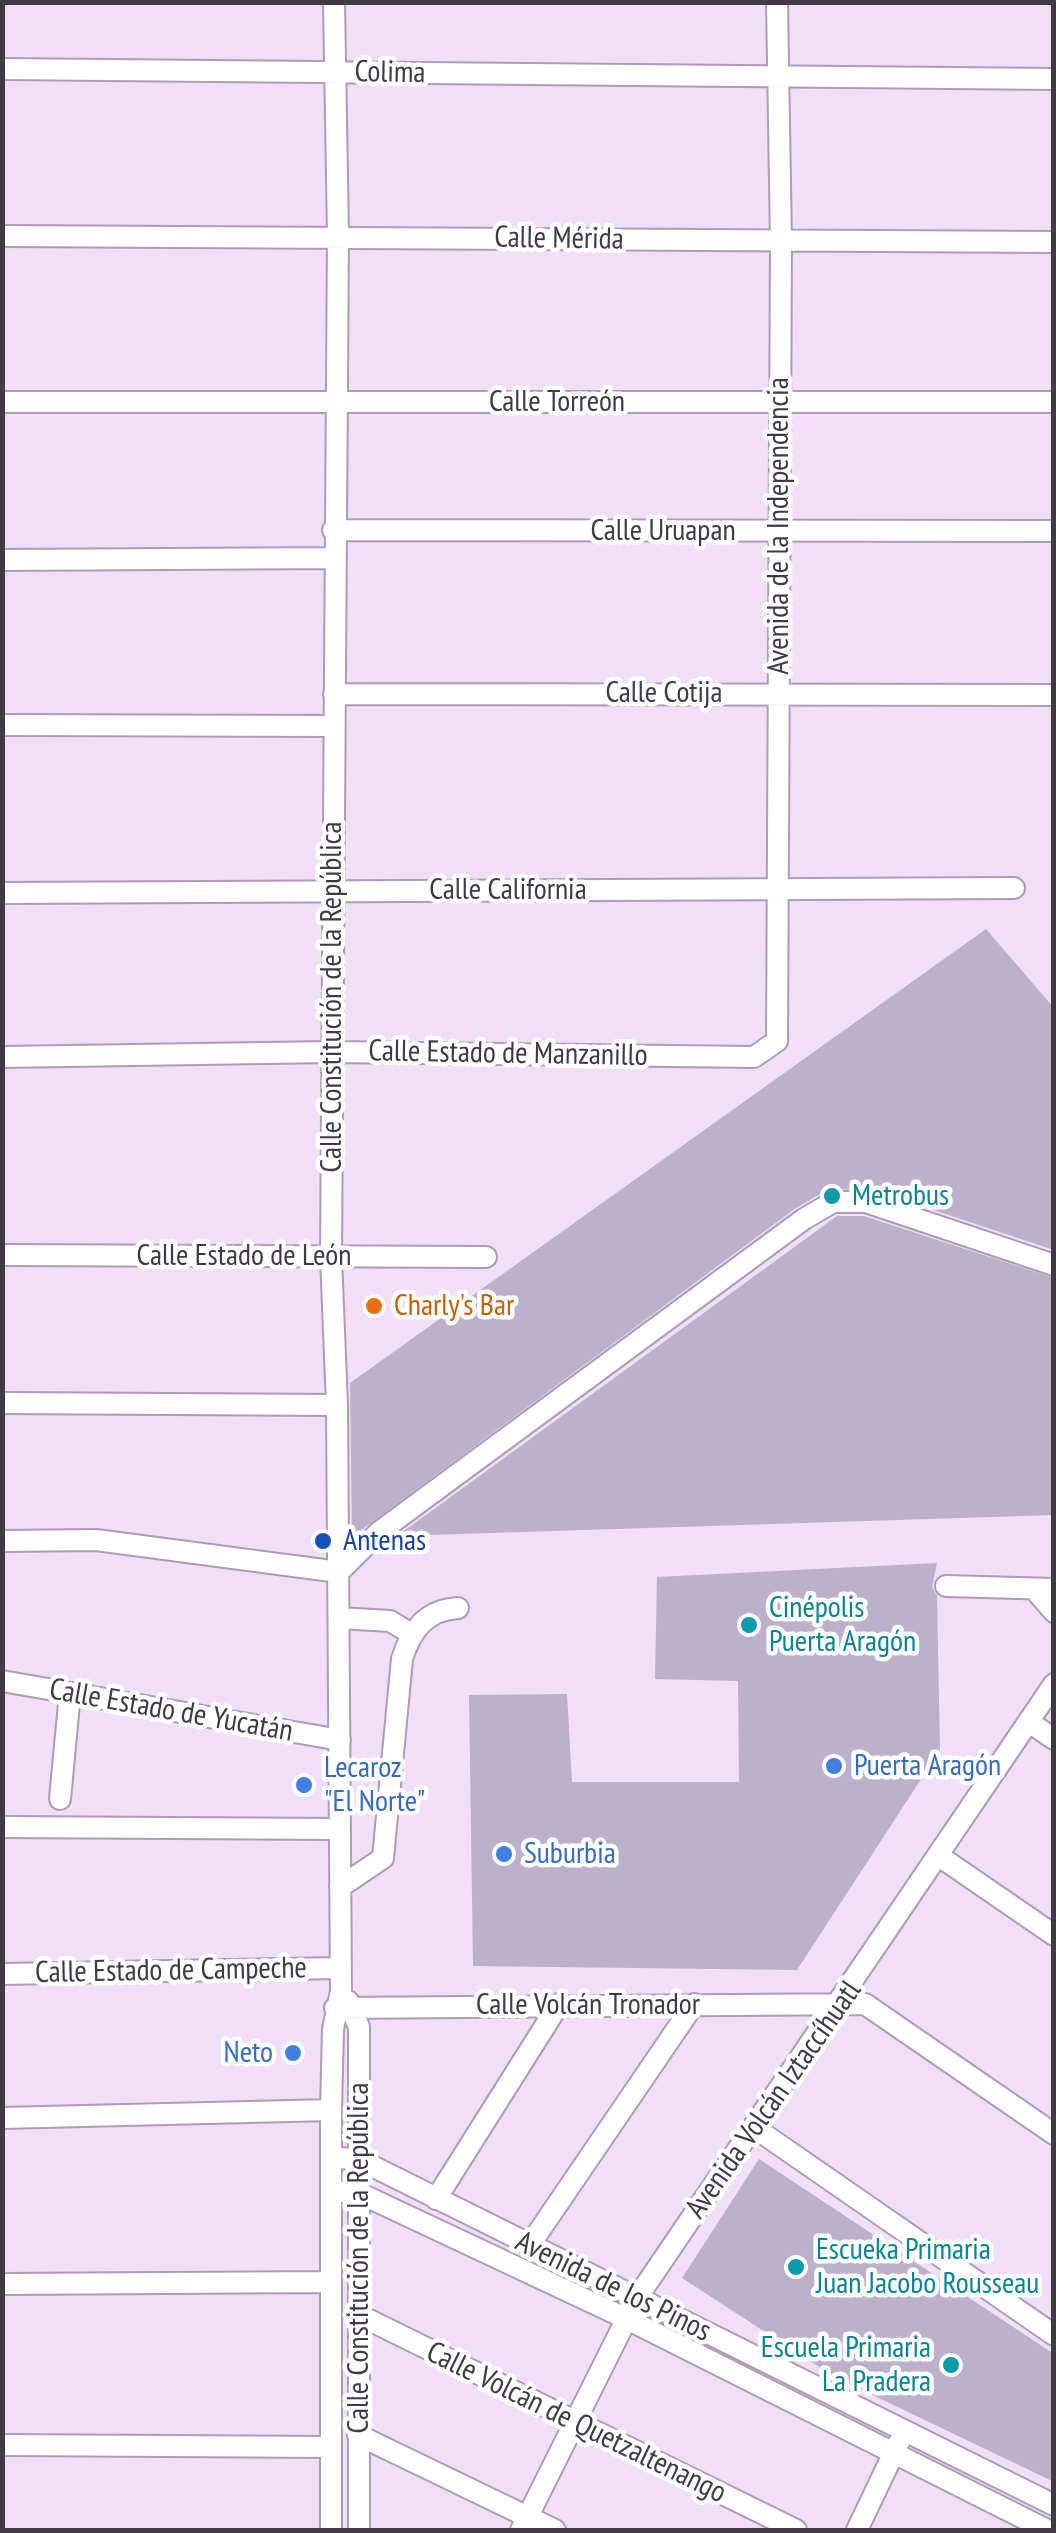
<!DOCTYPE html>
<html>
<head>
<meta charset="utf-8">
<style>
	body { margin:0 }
	#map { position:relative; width:1056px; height:2533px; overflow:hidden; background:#f1def9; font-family:"PT Sans Narrow",sans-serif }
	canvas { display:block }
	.frame { position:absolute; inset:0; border:5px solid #413a44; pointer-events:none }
</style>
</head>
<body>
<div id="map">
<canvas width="1056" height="2533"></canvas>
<div class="frame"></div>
</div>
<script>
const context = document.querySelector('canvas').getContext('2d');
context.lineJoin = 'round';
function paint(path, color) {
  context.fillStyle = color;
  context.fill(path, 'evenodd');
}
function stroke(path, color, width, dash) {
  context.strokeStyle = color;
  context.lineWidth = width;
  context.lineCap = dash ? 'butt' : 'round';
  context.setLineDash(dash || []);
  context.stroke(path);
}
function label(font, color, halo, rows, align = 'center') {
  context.font = font + ' "PT Sans Narrow",sans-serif';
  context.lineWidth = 9;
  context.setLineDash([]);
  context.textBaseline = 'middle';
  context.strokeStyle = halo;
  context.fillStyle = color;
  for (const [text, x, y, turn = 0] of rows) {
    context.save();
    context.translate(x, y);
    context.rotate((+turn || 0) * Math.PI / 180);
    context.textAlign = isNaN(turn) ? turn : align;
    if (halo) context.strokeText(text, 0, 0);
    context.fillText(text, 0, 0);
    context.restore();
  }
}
paint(new Path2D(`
	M986 929 1054 1008V1250L870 1189 827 1190 796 1208 352 1537 350 1383Z
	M837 1216H864L1054 1278V1515L397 1536Z
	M937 1563 932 1587 937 1596 940 1750 797 1970 473 1966 469 1695 567 1694 572 1782H739L738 1681 655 1679 657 1577Z
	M759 2159 1054 2354V2482L833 2376 682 2278Z`), '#bdb0cb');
const minor = new Path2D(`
	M2 69 1054 79
	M2 236 1054 242
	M2 402H1054
	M333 530 1054 531
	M2 560 333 558
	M334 694 1054 695
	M2 725 332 726
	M2 893 1014 888
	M2 1057 331 1052 754 1057 777 1041 781 243 777 2
	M2 1255 486 1257
	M2 1403 337 1405
	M2 1541 96 1540 339 1572 379 1532 804 1219 833 1202H866L1054 1265
	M946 1586 1054 1589
	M1034 1589 1054 1612
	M339 1618 390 1621 410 1633
	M2 1681 340 1740
	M1029 1722 1054 1739
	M60 1799 70 1693
	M2 1827 340 1829
	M939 1856 1054 1935
	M340 1887 383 1858 402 1659C411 1630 426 1610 458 1608
	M2 1974 340 1968
	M348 2001 359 2027V2530
	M335 2008 865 2004 1054 2134
	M2 2118 331 2110
	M755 2128 1054 2335
	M331 2157 360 2160 1054 2505
	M331 2191 359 2193 627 2319 1047 2530
	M436 2199 559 2004
	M529 2246 694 2004
	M2 2284 328 2282
	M357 2314 796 2530
	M358 2435 555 2530
	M2 2445 330 2447
	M331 2530V2110L333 2029 341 1991 337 1405 331 1257 338 235 334 2
	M521 2530 637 2298 1054 1684
	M857 2530 899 2442`);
stroke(minor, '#ae9cb5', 24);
stroke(minor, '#fff', 20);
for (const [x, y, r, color] of [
	[832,1196,10,"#0f9aa8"],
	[374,1306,10,"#e8710a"],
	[323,1541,10,"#1a4fb4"],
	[749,1625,10,"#0f9aa8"],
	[834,1766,10,"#3f7fe0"],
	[304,1785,10,"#3f7fe0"],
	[504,1854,10,"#3f7fe0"],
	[293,2053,10,"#3f7fe0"],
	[796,2267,10,"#0f9aa8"],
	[951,2365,10,"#0f9aa8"]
]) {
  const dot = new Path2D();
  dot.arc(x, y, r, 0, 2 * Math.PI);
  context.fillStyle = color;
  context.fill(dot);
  stroke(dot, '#fff', 4);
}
label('30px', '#413a44', '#fff', [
	["Colima",390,73,1],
	["Calle Mérida",559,239,1],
	["Calle Torreón",557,402],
	["Avenida de la Independencia",779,526,-90],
	["Calle Uruapan",663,531],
	["Calle Cotija",664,693],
	["Calle California",508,890],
	["Calle Constitución de la República",332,997,-90],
	["Calle Estado de Manzanillo",508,1054,1],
	["Calle Estado de León",244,1256],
	["Calle Estado de Yucatán",171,1711,10],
	["Calle Estado de Campeche",171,1971,-1],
	["Calle Volcán Tronador",588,2005],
	["Avenida Volcán Iztaccíhuatl",774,2100,-55],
	["Calle Constitución de la República",359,2258,-90],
	["Avenida de los Pinos",613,2287,26],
	["Calle Volcán de Quetzaltenango",576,2423,26]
]);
label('30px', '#0d838f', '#fff', [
	["Metrobus",852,1196],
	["Cinépolis",769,1608],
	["Puerta Aragón",769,1642],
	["Escueka Primaria",816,2250],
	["Juan Jacobo Rousseau",816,2284],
	["Escuela Primaria",931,2348,"right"],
	["La Pradera",931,2382,"right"]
], 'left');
label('30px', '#c56008', '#fff', [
	["Charly's Bar",394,1306]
], 'left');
label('30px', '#164399', '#fff', [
	["Antenas",343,1541]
], 'left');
label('30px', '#366cbe', '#fff', [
	["Puerta Aragón",854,1766],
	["Lecaroz",324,1768],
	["\"El Norte\"",324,1802],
	["Suburbia",524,1854],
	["Neto",273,2053,"right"]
], 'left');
</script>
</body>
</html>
